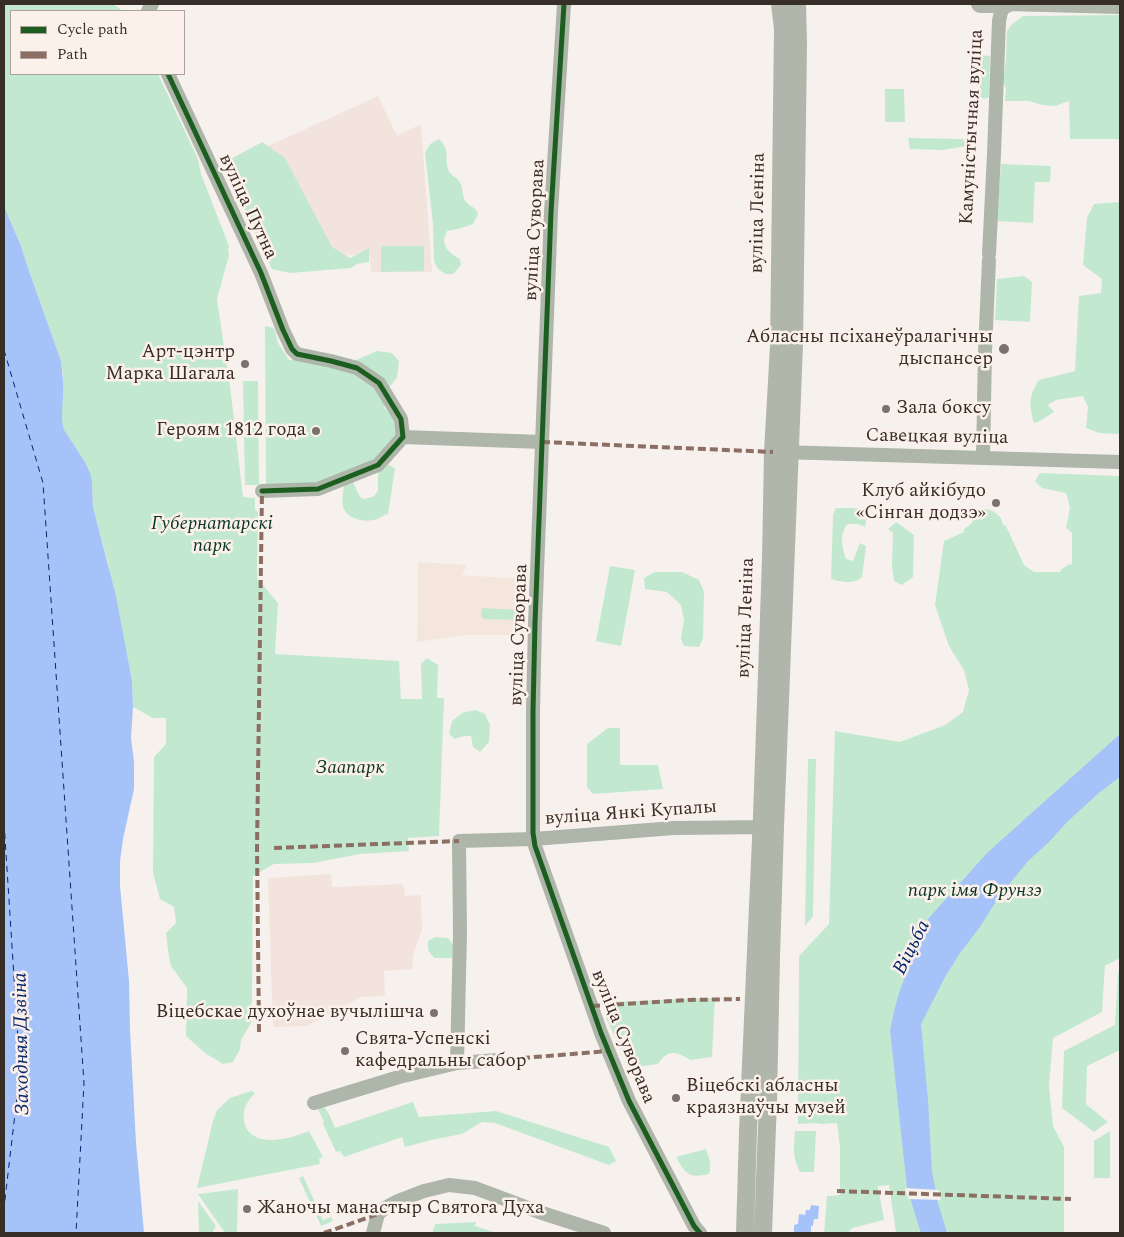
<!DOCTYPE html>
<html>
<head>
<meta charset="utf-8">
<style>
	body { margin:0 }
	#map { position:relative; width:1124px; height:1237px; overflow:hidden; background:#f7f1ee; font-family:Spectral,serif }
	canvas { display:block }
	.frame { position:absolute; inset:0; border:5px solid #382e28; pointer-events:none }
	.legend { position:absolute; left:10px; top:10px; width:175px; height:65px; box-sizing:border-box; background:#fbf0ea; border:1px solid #ada29c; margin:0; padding:6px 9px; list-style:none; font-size:15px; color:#382e28 }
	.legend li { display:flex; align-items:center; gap:10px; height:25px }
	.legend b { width:25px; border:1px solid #ada29c }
</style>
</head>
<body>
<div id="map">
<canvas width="1124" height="1237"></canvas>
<div class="frame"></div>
<ul class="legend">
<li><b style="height:6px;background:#1b5e20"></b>Cycle path</li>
<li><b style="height:6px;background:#8d6e63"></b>Path</li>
</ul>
</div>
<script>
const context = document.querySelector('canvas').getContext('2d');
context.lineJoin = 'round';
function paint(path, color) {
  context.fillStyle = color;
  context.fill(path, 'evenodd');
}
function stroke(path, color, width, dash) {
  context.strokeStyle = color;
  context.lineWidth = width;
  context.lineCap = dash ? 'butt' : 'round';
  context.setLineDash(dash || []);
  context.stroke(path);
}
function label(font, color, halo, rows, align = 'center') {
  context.font = font + ' Spectral,serif';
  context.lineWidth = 5;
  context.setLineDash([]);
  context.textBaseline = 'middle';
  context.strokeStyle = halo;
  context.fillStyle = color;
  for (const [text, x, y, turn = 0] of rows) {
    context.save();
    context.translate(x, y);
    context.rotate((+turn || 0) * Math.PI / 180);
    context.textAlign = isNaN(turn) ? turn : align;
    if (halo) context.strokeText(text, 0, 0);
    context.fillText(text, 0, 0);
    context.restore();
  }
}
paint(new Path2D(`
	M418 562 467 565 462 575 524 579 525 635H466L417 642Z`), '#f5e6dd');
paint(new Path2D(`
	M378 96 397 136 421 124 432 272H371L369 252 280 266 231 163Z
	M331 874 332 887 403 884 405 896 421 895 422 930 413 956 412 969 384 971 385 996 361 997 307 1026 273 1027 268 878Z`), '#f2e3dc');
paint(new Path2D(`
	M4 4H113L123 11H11V74H158L198 159 201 174 229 246 228 251 229 255 217 299 231 394 243 497 255 498V509L258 512 257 578 278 603 275 654 399 661 401 699H422L421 664 427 658 438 665 437 698H444L439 836 408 838 409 851 360 854 313 863 274 864 253 876 252 1002 251 1005V1023L241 1040 240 1049 233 1062 223 1064 205 1053 186 1036 187 988 171 966 168 951 166 933 176 923 174 907 160 899 153 873 154 757 166 744V718H153L133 707 132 681 108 563 93 507 92 481 85 462 63 430 62 426 61 419 63 394V376L61 361 28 268 21 246 4 206Z
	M1120 15V139H1070L1069 101 1055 106 1042 105 1029 101H1005L1006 88 1003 82 1006 59 1007 31 1012 24 1023 16Z
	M980 55 990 56 989 97 984 99 980 96Z
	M885 89H904L905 122H885Z
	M908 138 963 139 966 146 943 150 910 149Z
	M439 139C450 149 445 158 448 169 450 175 455 176 459 181 464 187 461 197 467 203 473 209 474 205 478 214L473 224 458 229 447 231C446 234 445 236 444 239 444 249 452 255 460 259L461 265 453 274H445L438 269 434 261 433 224 425 153 430 144Z
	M262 142 285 158 332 247 350 258 369 248V262L357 264 351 268 290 273 272 269 225 168 229 160Z
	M1001 164 1051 166 1050 182H1035L1033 223 997 221Z
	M1120 202V434L1099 433 1086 428 1088 407 1083 396 1056 400 1048 405 1054 412 1040 421 1034 423C1029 404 1028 397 1039 380L1075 371 1079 296 1101 293 1102 279 1083 265 1087 218 1094 204Z
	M381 246H424V271L381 272Z
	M1024 276 1032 282 1030 322 995 320 997 279Z
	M265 326 274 328 278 343 289 360 320 359 356 360 377 351 392 353 399 361 397 377 382 397 385 409 396 418 401 430 376 463 312 488 266 487Z
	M243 381H258L259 485H245Z
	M383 465H390L395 469 388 514C384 515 380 518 377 519 366 523 349 520 344 509 341 502 343 492 344 485L348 482H353L360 497 364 499 373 497 378 491V470Z
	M1040 473 1120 476V958L1105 966 1102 1012 1053 1038 1049 1086 1053 1126 1064 1147V1233H896L889 1185 878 1186 884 1220 852 1228 848 1233H824L827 1196 840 1195V1148L837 1123 821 1124 815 1123 798 1124 799 956 829 924 835 731 900 742 945 725 963 712 969 690 964 670 949 646 935 605 944 541 964 532V529L972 523 973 511C984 505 1002 512 1003 525L1006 526 1024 565 1034 572H1060L1063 568 1070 564 1072 565V533L1066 528 1070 508 1066 493 1042 488 1035 481Z
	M836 508H851L865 509 867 516 865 527 858 524H847C839 537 842 545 846 559L853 561 860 543 866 546 862 577C853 585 842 582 831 579L833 515Z
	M896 522 914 535 913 577 902 585 894 581 892 567 893 533 888 529Z
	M610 566 635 570 621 646 596 641Z
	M655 572H682L699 580 704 592 703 638 699 647 684 646 681 638 684 620 681 605 667 592 645 589 644 578Z
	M482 608 519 610 518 620 484 619 481 616Z
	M475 710 485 714 490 725 489 742 480 752 473 747 471 736H464L454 739 449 733 452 721 462 713Z
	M608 728H620V765H658L663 789 593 794 587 787V744Z
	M808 759H816L813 916 805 926Z
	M435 937 448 938 454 946V955L451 958H434L428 950V941Z
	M1120 972V1050L1087 1066 1086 1104 1108 1122 1094 1132 1062 1108 1064 1051 1115 1025 1118 973Z
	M715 998 712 1057 690 1060C676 1051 668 1049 658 1064L630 1068 606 1018 609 1002Z
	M251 1091 255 1093C247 1102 242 1109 244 1121 250 1150 290 1139 309 1131L323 1157 319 1159 320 1164 197 1188 213 1121 217 1110 230 1098Z
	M413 1102 419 1117 496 1111 609 1147 616 1161 609 1165 495 1123 482 1122 462 1134 431 1140 405 1147 402 1137 344 1157 340 1151 336 1152 323 1124 324 1122 318 1109 324 1107 329 1114 335 1128Z
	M795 1131H816L814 1172H800C792 1156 794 1148 795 1131Z
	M1110 1131V1178H1094V1141Z
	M706 1149C709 1157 712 1165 709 1174 688 1179 685 1173 676 1157Z
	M303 1176 323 1220 331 1217 333 1221 321 1226 299 1178Z
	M238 1189 237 1233H225L198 1194Z
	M198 1201 216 1226 213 1231V1233H199Z
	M476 1222 475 1226 496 1233H432L435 1224Z`), '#c2e9d0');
paint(new Path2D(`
	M4 206 21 246 28 268 61 361C62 372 64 383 63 394 63 406 60 418 64 430L85 462 90 473 92 481 93 507 116 596 132 681 133 707 131 738 134 762V789L123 839 120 861V886L129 981 130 1030 136 1143 144 1233H4Z
	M1120 734V777L1100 792 1067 822 1048 843 1028 861 998 898 980 927 960 953 945 977 921 1024 928 1100 932 1172 938 1203 947 1233H921L907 1188 890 1030 895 1007 900 990 928 919 987 853Z
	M811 1205 819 1206 818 1219H814L813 1226H811V1233H794V1225L798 1224 799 1214 805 1215 806 1210H810Z`), '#a5c2f9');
paint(new Path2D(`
	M905 1188 939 1190 941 1200 908 1199Z`), '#f7f1ee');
stroke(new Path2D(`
	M4 350 43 483 84 1083 76 1233
	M4 822 20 1071 4 1208`), '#06286c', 1, [6, 5]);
stroke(new Path2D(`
	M564 4 551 212 535 623 533 711V833L535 846 601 1033 629 1101 694 1226 700 1233
	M148 11 152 4
	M168 74 261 273 283 330 292 349 297 354 331 361 357 368 379 383 401 419 403 437 378 465 318 489 262 491
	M989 254 994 154 999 21 1001 12 1006 4 1120 7
	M403 437 542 442
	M781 452 1120 462
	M983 458 985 352 989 260
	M457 1063 460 933 459 841 534 839 674 828 771 827
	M314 1103 399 1077 457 1063 498 1060
	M373 1233 378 1214 385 1208 398 1201 424 1191 449 1185 475 1188 539 1212 604 1233`), '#aeb5a9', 14);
stroke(new Path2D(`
	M980 4H1007
	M745 1233 748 1132 762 816 771 559 773 452 779 345 783 29 780 4
	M763 1233 768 1101 771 957 775 827 794 345 798 44 797 4`), '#b1b6aa', 18);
stroke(new Path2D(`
	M542 442 773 452
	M274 848 459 841
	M592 1006 689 1000 740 999
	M259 1032 257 848 262 491
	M498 1060 609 1051
	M837 1191 1071 1199
	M324 1233 378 1214`), '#8d6e63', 4, [8, 4]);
stroke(new Path2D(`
	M564 4 551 212 535 623 533 711V833L535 846 601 1033 629 1101 694 1226 700 1233
	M168 74 261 273 283 330 292 349 297 354 331 361 357 368 379 383 401 419 403 437 378 465 318 489 262 491`), '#1b5e20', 5);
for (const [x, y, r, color] of [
	[1004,349,6,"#7b726d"],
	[245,364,5,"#7b726d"],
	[886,409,5,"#7b726d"],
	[316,431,5,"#7b726d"],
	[996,503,5,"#7b726d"],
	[434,1013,5,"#7b726d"],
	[345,1051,5,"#7b726d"],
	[676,1098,5,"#7b726d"],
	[247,1209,5,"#7b726d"]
]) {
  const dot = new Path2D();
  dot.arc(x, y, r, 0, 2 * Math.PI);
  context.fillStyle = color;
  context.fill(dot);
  stroke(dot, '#fbf0ea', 2);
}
label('19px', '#382e28', '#fbf0ea', [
	["Камуністычная вуліца",973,127,-87],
	["вуліца Путна",247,207,65],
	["вуліца Леніна",759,213,-89],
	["вуліца Суворава",536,230,-87],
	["Савецкая вуліца",937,438,1],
	["вуліца Леніна",747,618,-88],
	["вуліца Суворава",520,635,-88],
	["вуліца Янкі Купалы",631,814,-4],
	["вуліца Суворава",622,1037,68]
]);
label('19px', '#382e28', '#fbf0ea', [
	["Абласны псіханеўралагічны",993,338],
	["дыспансер",993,360],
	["Арт-цэнтр",235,353],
	["Марка Шагала",235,375],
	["Зала боксу",896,409,"left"],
	["Героям 1812 года",306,431],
	["Клуб айкібудо",986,492],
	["«Сінган додзэ»",986,514],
	["Віцебскае духоўнае вучылішча",424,1013],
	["Свята-Успенскі",355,1040,"left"],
	["кафедральны сабор",355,1062,"left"],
	["Віцебскі абласны",686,1087,"left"],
	["краязнаўчы музей",686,1109,"left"],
	["Жаночы манастыр Святога Духа",257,1209,"left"]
], 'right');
label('italic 19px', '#073520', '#fbf0ea', [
	["Губернатарскі",212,525],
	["парк",212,547],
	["Заапарк",350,769],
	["парк імя Фрунзэ",975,892]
]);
label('italic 20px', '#06286c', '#fbf0ea', [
	["Віцьба",913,948,-63],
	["Заходняя Дзвіна",23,1044,-91]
]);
</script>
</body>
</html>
